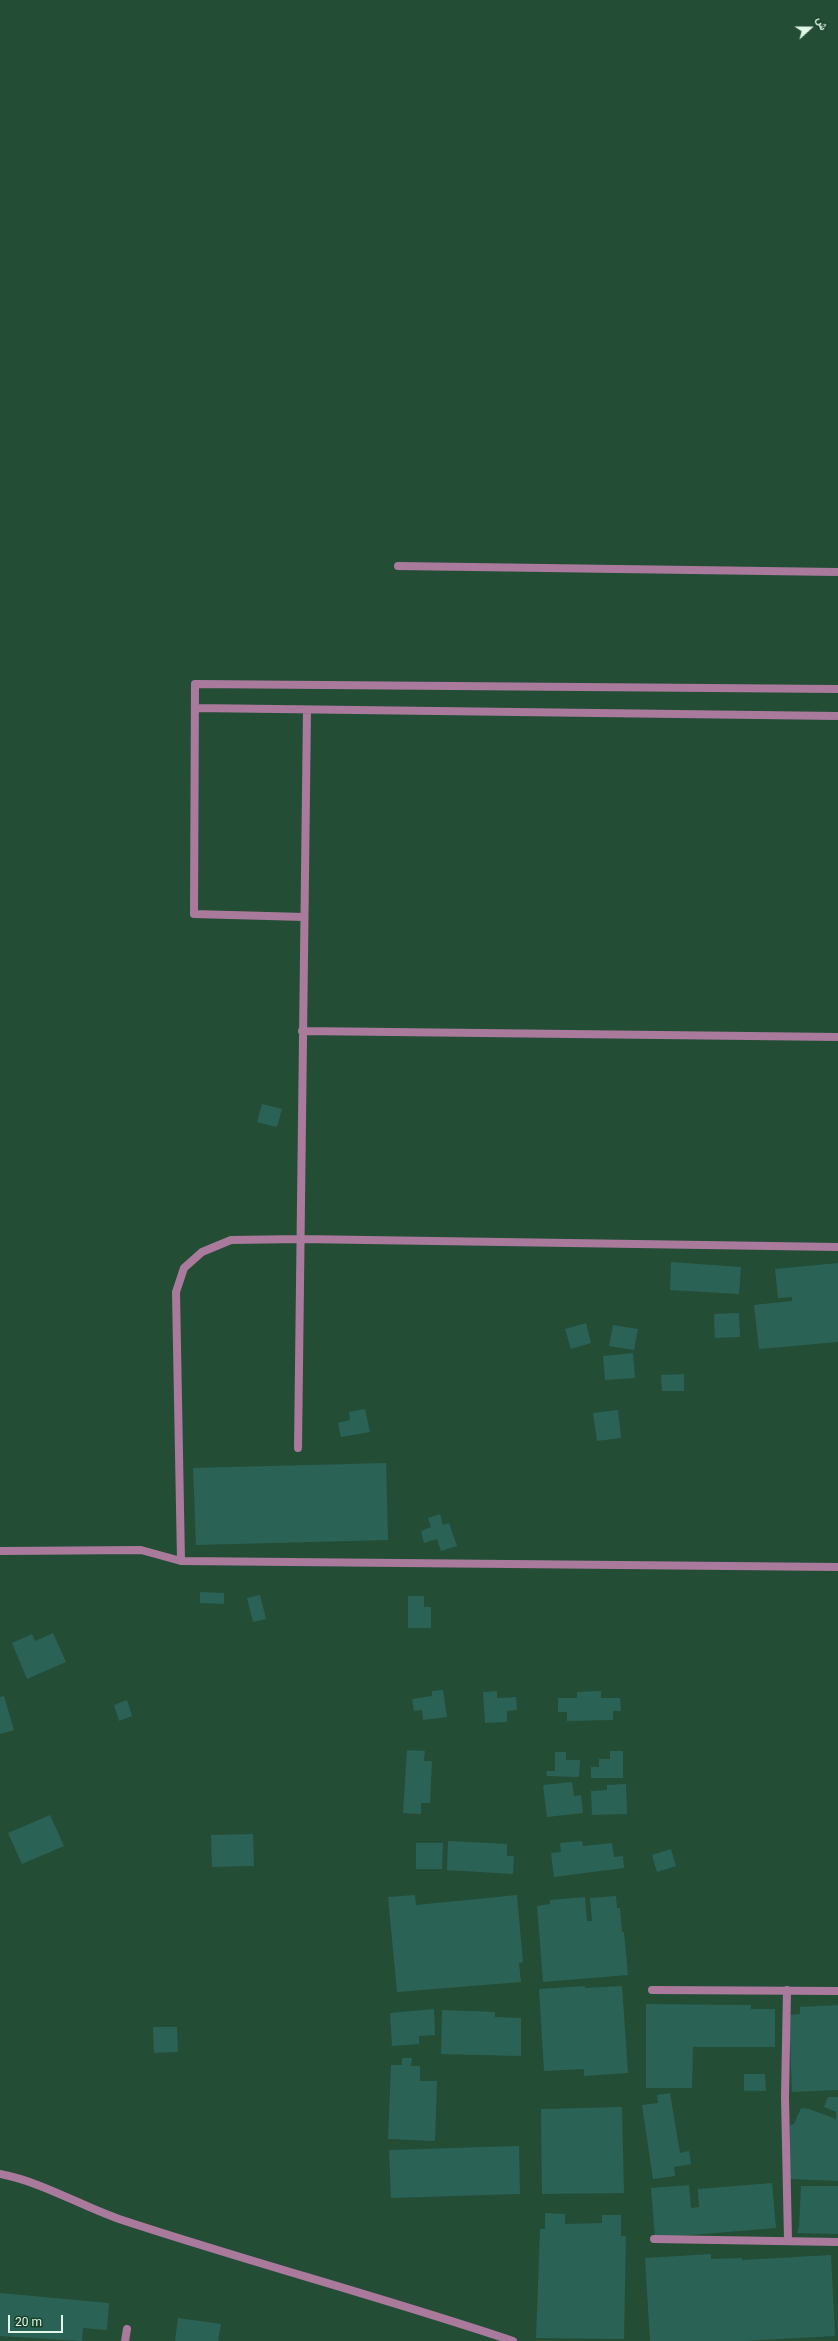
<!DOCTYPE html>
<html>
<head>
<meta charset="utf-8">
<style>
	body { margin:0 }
	#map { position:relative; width:838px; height:2341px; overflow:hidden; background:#244d36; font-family:Roboto,Vazirmatn,sans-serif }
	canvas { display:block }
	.north { position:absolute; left:790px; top:8px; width:40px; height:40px; -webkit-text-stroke:3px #19422c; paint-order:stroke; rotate:69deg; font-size:11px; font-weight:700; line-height:16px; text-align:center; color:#e0f7e8 }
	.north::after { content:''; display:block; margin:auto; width:14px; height:18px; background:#e0f7e8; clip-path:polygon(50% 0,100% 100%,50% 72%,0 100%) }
	.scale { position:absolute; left:8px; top:2315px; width:55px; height:18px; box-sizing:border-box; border:2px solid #e0f7e8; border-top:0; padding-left:5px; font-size:12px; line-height:14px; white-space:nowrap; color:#e0f7e8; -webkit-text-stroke:3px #19422c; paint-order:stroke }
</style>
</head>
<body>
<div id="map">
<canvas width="838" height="2341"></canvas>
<div class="north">ش</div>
<div class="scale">20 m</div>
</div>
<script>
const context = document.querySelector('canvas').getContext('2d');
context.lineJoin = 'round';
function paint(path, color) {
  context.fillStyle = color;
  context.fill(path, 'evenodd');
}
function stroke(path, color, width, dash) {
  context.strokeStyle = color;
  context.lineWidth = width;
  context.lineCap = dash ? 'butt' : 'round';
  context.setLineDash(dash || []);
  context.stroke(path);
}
paint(new Path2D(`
	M262 1104 282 1109 277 1127 257 1122Z
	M671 1262 741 1267 739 1294 670 1290Z
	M838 1263V1342L759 1349 754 1305 792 1301V1297L778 1298 775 1269Z
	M739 1313 740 1337 715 1338 714 1314Z
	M586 1323 591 1343 571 1349 565 1329Z
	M613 1325 638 1329 634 1350 609 1346Z
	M633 1353 635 1378 605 1380 603 1356Z
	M684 1374V1391H662L661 1375Z
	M365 1409 370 1432 341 1437 338 1423 350 1420 349 1412Z
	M618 1410 621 1438 597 1441 593 1413Z
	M386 1463 388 1540 196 1545 193 1468Z
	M440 1514 443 1525 449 1523 457 1546 441 1551 437 1539 424 1543 421 1531 431 1527 428 1518Z
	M200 1592 224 1593V1604L200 1603Z
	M260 1595 266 1619 253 1622 247 1598Z
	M408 1596H424V1607H431V1628H408Z
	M53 1633 66 1662 27 1679 12 1643 32 1634 35 1641Z
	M443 1690 447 1717 423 1720 422 1710 414 1711 412 1699 432 1696V1691Z
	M497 1691V1698L516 1697 517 1710 507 1711V1722L485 1723 483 1692Z
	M601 1691V1698H620L621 1711H613V1720L567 1721V1712H558V1698H577V1692Z
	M4 1696 14 1730 0 1734V1697Z
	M127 1700 132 1716 119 1721 114 1705Z
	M407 1750 425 1751 424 1761H432L430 1803H421V1814L403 1813Z
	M610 1751H623V1778H591V1767H599V1759H610Z
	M555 1752H566V1760H580L579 1777 547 1776 546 1771H555Z
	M572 1782 574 1796 581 1795 583 1813 547 1817 543 1785Z
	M626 1784 627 1814 592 1815 591 1791 607 1790V1785Z
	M50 1815 64 1846 22 1864 8 1833Z
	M253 1834 254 1866 212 1867 211 1835Z
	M448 1841 507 1844V1856H514L513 1874 447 1870Z
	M582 1841 583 1846 612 1843 614 1857 623 1856 624 1868 554 1877 551 1853 561 1852 560 1843Z
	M416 1843H443L442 1869H416Z
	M671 1849 676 1866 657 1872 652 1855Z
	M415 1895 416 1905 517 1895 523 1962 519 1963 521 1982 397 1992 388 1897Z
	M616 1896 617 1908H620L622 1932H624L628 1975 543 1982 537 1906 550 1904V1900L585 1897 587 1921H592L590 1898Z
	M585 1986V1988L622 1986 628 2073 584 2076V2069L544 2071 539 1989Z
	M646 2004 751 2005V2009H775V2047H693L692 2088H646Z
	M838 2005V2090L792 2092 789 2015 800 2014V2007Z
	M434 2009 435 2035 419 2036V2044L392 2046 390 2013Z
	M442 2010 495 2012V2017L521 2018V2056L441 2054Z
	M153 2027H177L178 2052 154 2053Z
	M402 2058H412L411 2066H420V2081H437L435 2141 388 2139 391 2065H402Z
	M744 2074H765L766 2091H744Z
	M670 2093 680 2153 689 2151 691 2164 674 2167 675 2176 653 2179 642 2105 658 2103 657 2095Z
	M828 2097H838V2181L790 2179V2125L794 2124 801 2108 809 2109 836 2119V2112L824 2107Z
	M622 2107 624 2193 542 2194 541 2109Z
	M519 2146 520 2194 391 2198 389 2150Z
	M772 2183 776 2228 655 2238 651 2188 689 2185 691 2208 699 2207 698 2189Z
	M801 2186H838V2234L797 2233 799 2227Z
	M545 2213 565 2214V2224L602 2223V2215H621V2236H626L624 2339 536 2338 540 2229H545Z
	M711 2254V2259L742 2258V2260L831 2255 835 2336 743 2341H650L645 2258Z
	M0 2293 109 2303 107 2330 83 2328 82 2341 0 2336Z
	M178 2318 221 2324 218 2341H175Z`), '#2b6256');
stroke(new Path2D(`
	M398 566 838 572
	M195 708 838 716
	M304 917 194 914 195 684 838 689
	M302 1031 838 1037
	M298 1448 307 710
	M0 1551 141 1550 181 1561 838 1567
	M181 1561 176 1292 184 1268 202 1252 231 1240 300 1239 838 1247
	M652 1990 838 1991
	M787 1990 785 2097 788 2240
	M0 2174C42 2182 79 2205 119 2219 249 2262 382 2297 513 2341
	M654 2239 838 2242
	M125 2341 127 2329`), '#aa7a9c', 8);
</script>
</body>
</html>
